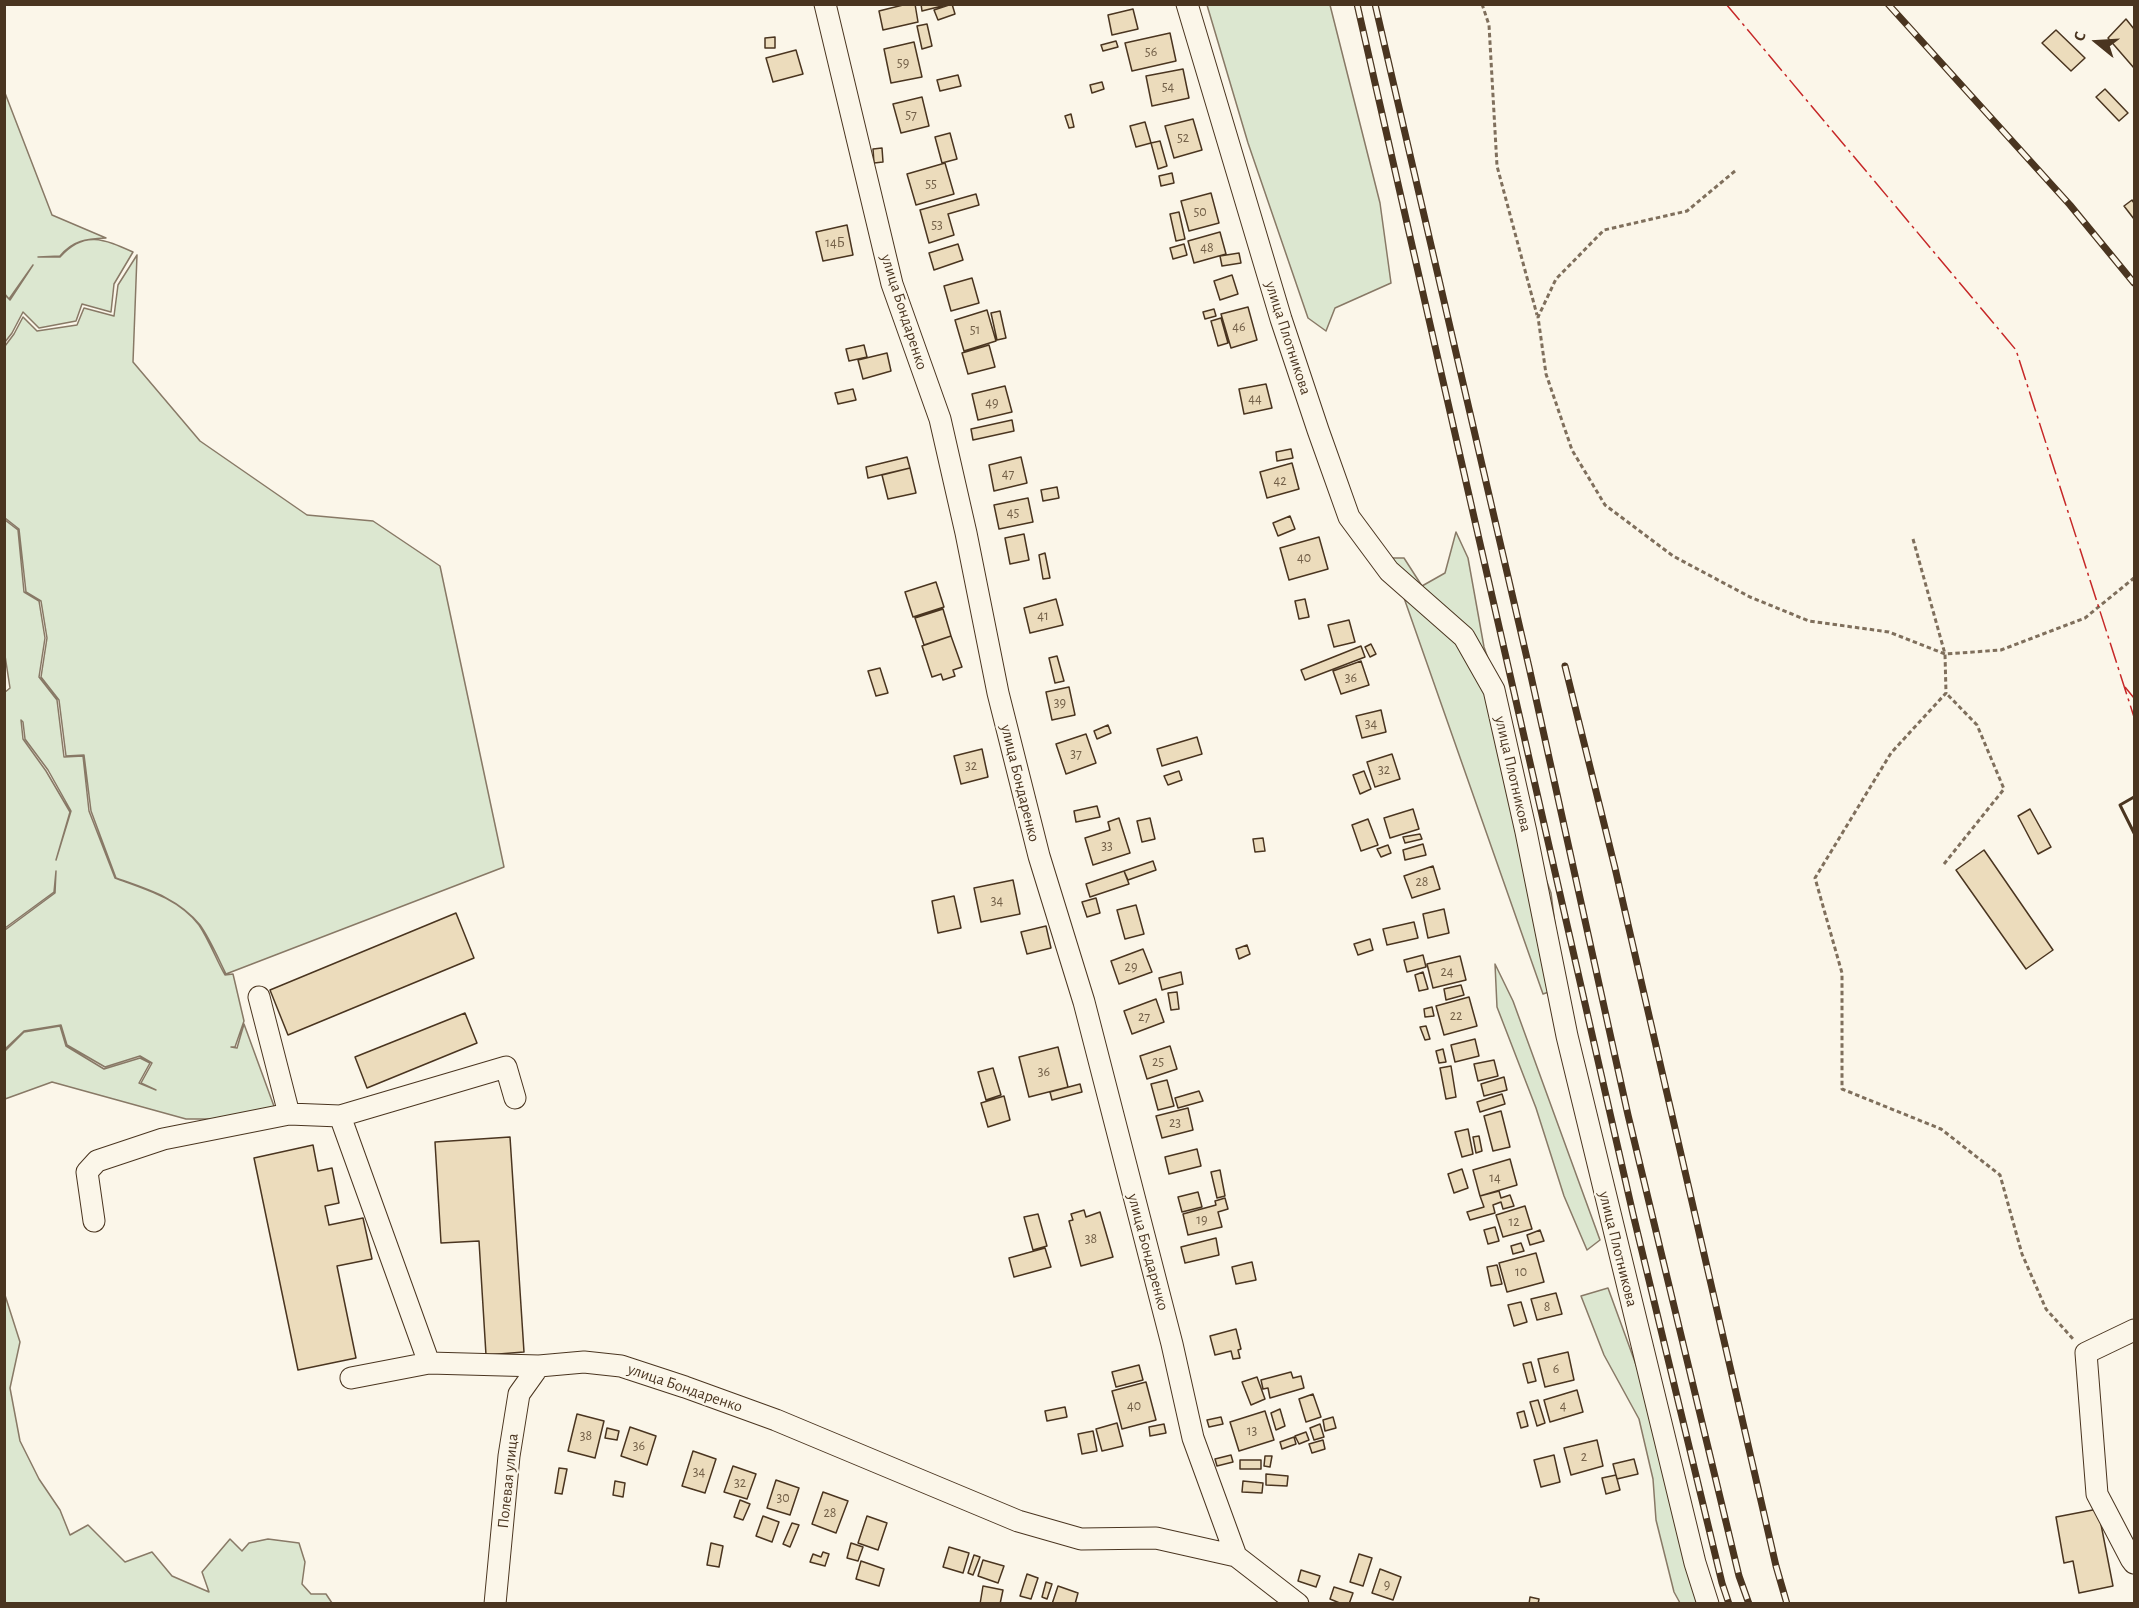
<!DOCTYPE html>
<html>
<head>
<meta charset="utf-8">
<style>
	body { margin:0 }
	#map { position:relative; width:2139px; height:1608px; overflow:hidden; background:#fbf6e9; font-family:"Alegreya Sans",sans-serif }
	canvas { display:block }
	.frame { position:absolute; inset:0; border:6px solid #4a3520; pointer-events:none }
	.north { position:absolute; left:2067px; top:12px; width:60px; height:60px; -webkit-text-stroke:4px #fbf6e9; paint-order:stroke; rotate:288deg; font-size:16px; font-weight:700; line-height:24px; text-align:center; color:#4a3520 }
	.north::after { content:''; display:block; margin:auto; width:21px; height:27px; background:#4a3520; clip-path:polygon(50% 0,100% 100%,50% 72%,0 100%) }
</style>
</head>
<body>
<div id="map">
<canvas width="2139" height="1608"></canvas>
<div class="frame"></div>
<div class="north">С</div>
</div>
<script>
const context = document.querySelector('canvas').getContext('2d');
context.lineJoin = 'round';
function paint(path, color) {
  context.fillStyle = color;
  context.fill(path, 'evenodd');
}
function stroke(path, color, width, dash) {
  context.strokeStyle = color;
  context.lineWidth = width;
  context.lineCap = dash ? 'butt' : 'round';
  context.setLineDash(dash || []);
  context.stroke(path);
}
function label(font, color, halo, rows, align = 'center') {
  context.font = font + ' "Alegreya Sans",sans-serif';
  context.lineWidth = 4.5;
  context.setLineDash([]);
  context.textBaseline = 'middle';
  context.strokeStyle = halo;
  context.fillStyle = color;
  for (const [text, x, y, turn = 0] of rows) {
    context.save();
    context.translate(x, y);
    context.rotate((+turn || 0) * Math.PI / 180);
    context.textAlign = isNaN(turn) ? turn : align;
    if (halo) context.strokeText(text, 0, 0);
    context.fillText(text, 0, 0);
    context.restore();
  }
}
const green = new Path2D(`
	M1207 5H1330L1380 203 1391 283 1335 308 1326 331 1308 318 1248 143Z
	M5 93 52 215 106 238C86 239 73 240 60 256L38 257H60C84 230 104 239 133 252L114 284 111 312 82 304 76 321 39 328 23 312 12 333 5 342V295L10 300 33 265 9 299 4 293Z
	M137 255 133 362 200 441 307 515 373 521 440 566 504 867 226 974C218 958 210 939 200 925 178 898 147 889 116 878L91 811 84 755 66 756 59 700 41 677 47 638 41 601 26 592 19 529 5 518V346L14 334 23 317 37 331 77 325 84 308 114 316 118 285Z
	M5 520 18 530 24 592 39 601 45 638 39 677 57 700 64 757 83 756 89 811 115 878C145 889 178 898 199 925 209 940 216 959 225 975L233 974 244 1021 235 1047H231L237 1048 244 1024 275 1109 225 1119H186L52 1082 5 1099V1051L24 1032 60 1026 66 1046 104 1069 140 1058 150 1063 139 1083 156 1090 141 1083 152 1063 140 1056 105 1067 67 1045 61 1025 24 1031 5 1049V930L55 893 56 871 54 892 5 928 4 693 10 688 4 649ZM21 720 23 722 25 739 48 770 71 811 56 860 70 812 46 771 23 739Z
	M1456 532 1468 558 1484 647 1508 716 1519 804 1551 893 1563 987 1543 994 1390 558H1404L1422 586 1445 573Z
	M1495 964 1513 1001 1600 1240 1587 1250 1564 1196 1536 1108 1497 1007Z
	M1608 1288 1647 1395 1697 1603H1680L1674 1592 1656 1520 1653 1479 1639 1419 1604 1355 1581 1296Z
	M4 1292 20 1342 10 1388 20 1441 39 1479 60 1510 70 1535 88 1525 125 1562 152 1552 172 1576 209 1592 202 1572 230 1539 242 1551 249 1543 268 1539 299 1543 305 1562 302 1584 311 1594H326L332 1603H5Z`);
paint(green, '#dce7d0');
stroke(green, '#887966', 1.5);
const building = new Path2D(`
	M907 4H915L918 22 883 30 879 11Z
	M921 4H942V6L922 11Z
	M952 4 955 14 938 20 934 10Z
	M1133 9 1138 29 1112 35 1108 15Z
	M2126 19 2134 29V68L2108 38Z
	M927 24 932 46 922 49 917 26Z
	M2056 30 2085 58 2071 71 2042 43Z
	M1170 33 1176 61 1132 71 1125 43Z
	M775 37V48H765V38Z
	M1116 41 1118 47 1103 51 1101 45Z
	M914 42 922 77 891 83 884 49Z
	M796 50 803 74 773 82 766 58Z
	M1183 69 1189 98 1152 106 1146 76Z
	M958 75 961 86 940 91 937 80Z
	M1102 82 1104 89 1092 93 1090 85Z
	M2105 89 2128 113 2119 121 2096 97Z
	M922 97 929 126 901 133 893 104Z
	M1071 114 1074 127 1069 128 1065 116Z
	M1193 119 1202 150 1174 158 1165 126Z
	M1145 122 1151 143 1136 147 1130 126Z
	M950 133 957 159 942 163 935 137Z
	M1160 141 1167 166 1158 169 1151 143Z
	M882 148 883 162 874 163 873 149Z
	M945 163 954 194 916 205 907 174Z
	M1172 173 1174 183 1161 186 1159 176Z
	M1211 193 1219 223 1189 231 1181 201Z
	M976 194 979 205 948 214 954 235 929 243 920 210Z
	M2132 200 2134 203V219L2124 206Z
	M1179 212 1185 239 1176 241 1170 214Z
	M847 225 853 255 823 261 816 232Z
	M1220 232 1226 254 1194 263 1188 241Z
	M958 244 963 260 934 270 929 253Z
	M1184 244 1187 255 1173 259 1170 248Z
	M1239 253 1241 263 1222 266 1220 256Z
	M1232 275 1238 294 1220 300 1214 281Z
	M972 278 979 303 951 311 944 286Z
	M1248 307 1257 340 1231 348 1221 314Z
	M1214 309 1216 316 1205 319 1203 312Z
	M987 310 996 341 964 351 955 320Z
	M1000 311 1006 338 997 340 991 313Z
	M1221 318 1228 343 1218 346 1211 321Z
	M864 345 867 357 849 361 846 349Z
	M989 345 995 367 968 374 962 353Z
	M887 353 891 371 863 379 858 360Z
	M1266 384 1272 408 1244 414 1239 389Z
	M1005 386 1012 412 978 420 972 394Z
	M853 389 856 400 838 404 835 393Z
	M1012 420 1014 431 973 440 971 429Z
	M1291 449 1293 458 1277 461 1276 452Z
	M907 457 910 468 868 478 866 467Z
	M1021 457 1027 483 994 491 989 465Z
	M1292 463 1299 489 1267 498 1260 472Z
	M910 468 916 493 888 499 882 475Z
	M1057 487 1059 498 1043 501 1041 490Z
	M1028 498 1033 522 999 529 994 505Z
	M1290 516 1295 529 1278 536 1273 523Z
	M1024 534 1029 560 1010 564 1005 538Z
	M1319 537 1328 569 1289 580 1280 548Z
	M1045 553 1050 578 1043 579 1039 555Z
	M936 582 944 607 913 617 905 592Z
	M1056 599 1063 625 1030 633 1024 608Z
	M1305 599 1309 617 1299 619 1295 601Z
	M943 609 951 636 924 645 915 618Z
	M1349 620 1355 642 1334 647 1328 625Z
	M951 636 962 667 953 670 955 676 943 680 941 674 932 677 922 646Z
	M1371 644 1376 654 1370 657 1365 647Z
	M1361 646 1365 657 1305 680 1301 670Z
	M1057 656 1064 681 1055 683 1049 658Z
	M1361 661 1369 685 1341 694 1333 671Z
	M880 668 888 693 876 696 868 671Z
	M1069 687 1075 715 1052 720 1046 692Z
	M1381 710 1386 732 1362 738 1356 716Z
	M1108 725 1111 733 1097 739 1094 731Z
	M1086 734 1096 763 1066 774 1056 744Z
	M1197 737 1202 754 1162 766 1157 749Z
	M982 749 988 777 961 784 954 756Z
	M1392 754 1400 779 1375 787 1367 762Z
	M1179 771 1182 780 1168 785 1164 776Z
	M1364 771 1371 789 1360 794 1353 775Z
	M1097 806 1100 817 1076 822 1074 811Z
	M1413 809 1419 829 1390 838 1384 818Z
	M2030 809 2051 847 2038 854 2018 816Z
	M1119 818 1130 853 1093 865 1085 838 1110 830 1108 822Z
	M1150 818 1155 839 1142 842 1137 821Z
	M1368 819 1378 845 1361 851 1352 825Z
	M1420 834 1422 839 1405 843 1403 837Z
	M1263 838 1265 851 1255 852 1253 839Z
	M1423 844 1426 855 1405 860 1403 850Z
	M1388 845 1391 853 1381 857 1377 849Z
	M1984 850 2053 950 2026 969 1956 870Z
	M1153 861 1156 870 1128 880 1124 871Z
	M1433 866 1440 889 1412 898 1404 876Z
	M1124 871 1129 884 1090 897 1086 884Z
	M1013 880 1020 914 981 922 974 888Z
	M954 896 961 928 938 933 932 901Z
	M1096 898 1100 913 1087 917 1082 902Z
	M1136 905 1144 934 1125 939 1117 910Z
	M1444 909 1449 933 1428 938 1423 914Z
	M456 913 474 958 288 1035 270 990Z
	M1414 922 1418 938 1387 945 1383 929Z
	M1046 926 1051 948 1027 954 1021 932Z
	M1370 939 1373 950 1358 955 1354 944Z
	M1247 945 1250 954 1239 959 1236 949Z
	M1143 949 1152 972 1119 984 1111 961Z
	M1423 955 1426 967 1407 972 1404 960Z
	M1460 956 1466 980 1433 988 1427 964Z
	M1181 972 1183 984 1162 990 1159 978Z
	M1423 972 1428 989 1419 991 1415 975Z
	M1461 985 1464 995 1446 1000 1444 989Z
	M1177 992 1179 1009 1171 1010 1168 993Z
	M1469 997 1477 1026 1444 1035 1436 1006Z
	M1156 999 1164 1022 1132 1034 1124 1011Z
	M1432 1007 1434 1016 1425 1017 1424 1009Z
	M465 1013 477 1043 367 1088 355 1057Z
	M1426 1026 1430 1039 1425 1040 1420 1027Z
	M1475 1039 1479 1056 1455 1062 1451 1045Z
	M1170 1046 1177 1069 1147 1079 1140 1056Z
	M1058 1047 1068 1087 1029 1097 1019 1057Z
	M1443 1049 1446 1062 1439 1063 1436 1051Z
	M1494 1060 1498 1076 1478 1081 1474 1064Z
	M1451 1066 1456 1097 1446 1099 1440 1068Z
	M993 1068 1001 1095 986 1100 978 1072Z
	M1504 1077 1507 1090 1484 1096 1481 1084Z
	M1167 1080 1174 1106 1158 1110 1151 1084Z
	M1080 1084 1082 1092 1052 1100 1050 1092Z
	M1199 1091 1203 1101 1178 1108 1175 1098Z
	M1502 1094 1505 1104 1480 1112 1477 1102Z
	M1004 1096 1010 1120 988 1127 981 1103Z
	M1188 1108 1193 1130 1162 1138 1156 1116Z
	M1501 1111 1510 1147 1493 1151 1484 1116Z
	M1468 1129 1473 1154 1462 1157 1455 1132Z
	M1479 1136 1482 1151 1476 1153 1473 1137Z
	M510 1137 524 1352 486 1355 479 1241 441 1243 435 1142Z
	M313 1145 318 1171 332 1168 339 1203 325 1206 329 1225 363 1218 372 1259 337 1266 356 1358 298 1370 254 1158Z
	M1197 1149 1201 1166 1169 1174 1165 1157Z
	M1510 1159 1517 1185 1480 1196 1473 1170Z
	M1462 1169 1468 1188 1454 1193 1448 1174Z
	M1220 1170 1225 1196 1217 1198 1211 1172Z
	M1499 1191 1501 1198 1510 1195 1514 1206 1503 1209 1501 1202 1493 1205 1495 1213 1470 1220 1467 1212 1484 1207 1480 1196Z
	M1198 1192 1202 1207 1182 1212 1178 1197Z
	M1225 1198 1228 1209 1218 1212 1222 1227 1188 1235 1183 1214 1216 1205 1215 1201Z
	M1525 1206 1532 1229 1503 1237 1496 1215Z
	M1084 1210 1086 1217 1100 1212 1113 1257 1081 1266 1069 1221 1073 1220 1071 1214Z
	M1038 1214 1047 1246 1033 1250 1024 1217Z
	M1495 1227 1499 1241 1488 1244 1484 1230Z
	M1540 1230 1544 1241 1530 1245 1527 1235Z
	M1216 1238 1219 1255 1185 1263 1181 1247Z
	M1521 1243 1524 1251 1513 1254 1511 1246Z
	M1045 1248 1051 1267 1014 1277 1009 1258Z
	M1536 1253 1544 1282 1507 1292 1499 1263Z
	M1252 1262 1256 1280 1236 1284 1232 1267Z
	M1497 1265 1502 1284 1491 1286 1487 1267Z
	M1556 1293 1562 1314 1537 1320 1531 1299Z
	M1521 1302 1527 1322 1514 1326 1508 1305Z
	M1236 1329 1241 1349 1238 1350 1240 1358 1233 1359 1231 1351 1215 1355 1210 1336Z
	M1568 1352 1574 1380 1545 1387 1538 1359Z
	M1531 1362 1536 1381 1528 1383 1523 1364Z
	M1139 1365 1143 1380 1116 1387 1112 1372Z
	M1291 1372 1293 1378 1301 1376 1304 1388 1270 1398 1268 1388 1263 1389 1261 1380Z
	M1257 1377 1265 1399 1251 1405 1242 1382Z
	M1146 1382 1156 1420 1122 1429 1112 1391Z
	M1577 1390 1583 1412 1550 1422 1544 1400Z
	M1313 1394 1321 1417 1306 1422 1299 1399Z
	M1538 1400 1545 1423 1537 1426 1530 1402Z
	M1065 1407 1067 1417 1047 1421 1045 1411Z
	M1280 1409 1285 1426 1276 1430 1271 1413Z
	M1265 1411 1274 1440 1239 1451 1230 1422Z
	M1524 1411 1528 1426 1521 1428 1517 1413Z
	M577 1414 604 1421 595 1458 568 1451Z
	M1221 1417 1223 1424 1209 1427 1207 1420Z
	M1333 1417 1336 1428 1325 1431 1323 1420Z
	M1117 1423 1123 1446 1102 1451 1096 1429Z
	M1164 1424 1166 1433 1150 1436 1149 1427Z
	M1320 1424 1324 1437 1314 1440 1310 1428Z
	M630 1427 656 1436 647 1465 621 1456Z
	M607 1428 619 1431 617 1440 605 1438Z
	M1093 1431 1097 1451 1082 1454 1078 1434Z
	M1306 1432 1309 1440 1299 1444 1295 1436Z
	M1294 1437 1296 1444 1282 1449 1280 1442Z
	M1323 1440 1325 1449 1312 1453 1309 1444Z
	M1597 1440 1603 1466 1571 1475 1564 1448Z
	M693 1451 716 1459 705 1493 682 1486Z
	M1231 1455 1233 1462 1217 1466 1215 1459Z
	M1554 1455 1560 1482 1541 1487 1534 1460Z
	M1265 1456H1272L1270 1467 1264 1466Z
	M1634 1459 1638 1474 1617 1479 1613 1464Z
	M1240 1460H1261V1469H1240Z
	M733 1466 756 1474 747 1499 724 1492Z
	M559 1468 567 1469 562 1494 555 1493Z
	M1266 1474 1288 1476 1287 1486 1266 1485Z
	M1616 1475 1620 1490 1606 1494 1602 1478Z
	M776 1480 799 1488 790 1515 767 1508Z
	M615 1481 625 1483 623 1497 613 1495Z
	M1243 1481 1263 1483 1262 1493 1242 1492Z
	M823 1492 848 1501 836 1533 812 1524Z
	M740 1500 750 1504 743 1520 734 1517Z
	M2098 1509 2113 1586 2079 1593 2073 1561 2064 1563 2056 1517Z
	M763 1516 779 1522 772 1542 756 1536Z
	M867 1516 887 1523 878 1550 858 1543Z
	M792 1523 799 1525 790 1547 783 1544Z
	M711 1543 723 1546 719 1567 707 1565Z
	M851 1543 863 1547 858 1561 847 1558Z
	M949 1547 969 1553 963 1573 943 1567Z
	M823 1552 829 1554 825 1566 810 1562 813 1554 821 1557Z
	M1359 1554 1372 1558 1363 1586 1350 1582Z
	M974 1555 980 1557 973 1575 968 1573Z
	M983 1560 1004 1566 998 1583 978 1576Z
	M861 1561 884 1569 879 1586 856 1579Z
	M1380 1569 1401 1577 1393 1600 1372 1593Z
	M1301 1570 1320 1576 1316 1587 1298 1581Z
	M1027 1574 1038 1578 1031 1599 1020 1596Z
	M1046 1582 1052 1584 1047 1599 1042 1597Z
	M983 1586 1003 1590 1000 1604H980Z
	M1058 1586 1078 1593 1075 1604H1052Z
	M1334 1587 1353 1593 1349 1604H1342L1330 1599Z
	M1530 1597 1539 1599 1538 1604H1529Z`);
paint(building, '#ecdcbc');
stroke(building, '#4a3520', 1.5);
const minor = new Path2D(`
	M825 4 892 284 940 419 966 533 998 693 1039 856 1084 1002 1172 1344 1193 1438 1236 1556 1298 1604
	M1187 4 1281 319 1318 430 1349 517 1389 571 1464 637 1494 690 1526 832 1567 1036 1695 1563 1708 1604
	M259 997 289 1114
	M94 1221 87 1172 97 1161 163 1139 289 1114 340 1116
	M2134 1330 2086 1353 2097 1494 2131 1559 2134 1563
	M429 1363 340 1116 506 1067 515 1098
	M351 1378 429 1363 539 1366 584 1362 621 1366 685 1387 776 1420 1018 1521 1081 1539 1156 1538 1236 1556
	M495 1604 509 1456 519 1394 539 1366`);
stroke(minor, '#4a3520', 23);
stroke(new Path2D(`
	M1482 4 1489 25 1497 166 1537 315
	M1735 171 1687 211 1604 230 1556 279 1538 317 1546 374 1572 450 1605 505 1673 556 1750 597 1809 621 1889 632 1945 654 2001 650 2085 618 2134 578
	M1913 539 1945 654 1946 693 1891 753 1815 878 1842 973V1089L1941 1129 2000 1175 2022 1254 2046 1309 2074 1340
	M1944 864 2004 789 1977 725 1946 693`), '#7f6f5c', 3, [4.5, 3]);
stroke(minor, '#fbf6e9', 21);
const rail = new Path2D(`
	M1357 4 1633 1214 1722 1583 1729 1604
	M1375 4 1529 667 1628 1115 1739 1576 1749 1604
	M1888 4 2070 205 2134 283
	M1565 666 1615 868 1776 1566 1787 1604`);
stroke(rail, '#4a3520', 7);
stroke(rail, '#fbf6e9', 4.5, [14]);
stroke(new Path2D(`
	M2134 797 2120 805 2134 833`), '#4a3520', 3);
stroke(new Path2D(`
	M1726 4 2016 350 2134 717
	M2125 687 2134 698`), '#c62828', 1.5, [21, 4.5, 3, 4.5]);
label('14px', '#725f47', null, [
	["56",1151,52],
	["59",903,63],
	["54",1168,87],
	["57",911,115],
	["52",1183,138],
	["55",931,184],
	["50",1200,212],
	["53",937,225],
	["14Б",835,243],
	["48",1207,248],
	["46",1239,327],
	["51",975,330],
	["44",1255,399],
	["49",992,403],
	["47",1008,474],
	["42",1280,481],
	["45",1013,513],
	["40",1304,558],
	["41",1043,616],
	["36",1351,678],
	["39",1060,703],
	["34",1371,724],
	["37",1076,754],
	["32",971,766],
	["32",1384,770],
	["33",1107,846],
	["28",1422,882],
	["34",997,901],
	["29",1131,967],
	["24",1447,972],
	["22",1456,1016],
	["27",1144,1017],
	["25",1158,1062],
	["36",1044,1072],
	["23",1175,1123],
	["14",1495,1178],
	["19",1202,1220],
	["12",1514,1222],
	["38",1091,1239],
	["10",1521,1272],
	["8",1547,1307],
	["6",1556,1369],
	["40",1134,1406],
	["4",1563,1406],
	["13",1252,1431],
	["38",586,1436],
	["36",639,1446],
	["2",1584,1457],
	["34",699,1472],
	["32",740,1483],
	["30",783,1498],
	["28",830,1513],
	["9",1387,1585]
]);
label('16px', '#4a3520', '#fbf6e9', [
	["улица Бондаренко",904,312,72],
	["улица Плотникова",1288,338,72],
	["улица Плотникова",1513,774,77],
	["улица Бондаренко",1020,783,76],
	["улица Плотникова",1618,1249,76],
	["улица Бондаренко",1148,1252,75],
	["улица Бондаренко",685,1388,19],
	["Полевая улица",508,1481,-84]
]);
</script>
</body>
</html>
